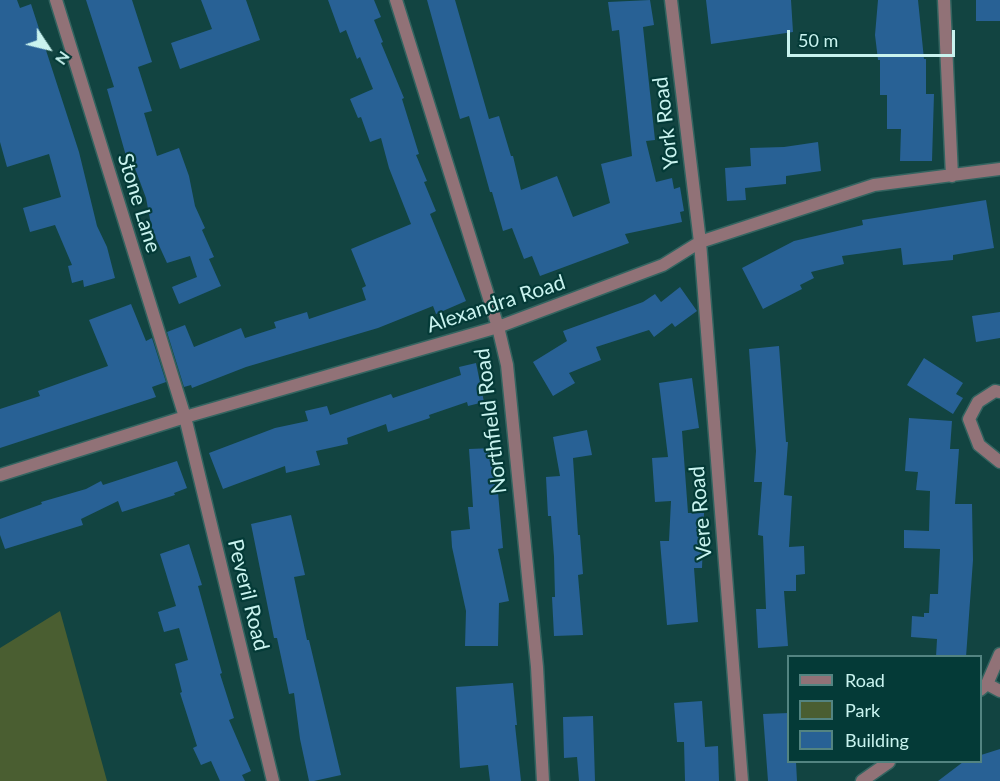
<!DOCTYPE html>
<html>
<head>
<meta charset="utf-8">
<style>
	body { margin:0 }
	#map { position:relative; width:1000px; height:781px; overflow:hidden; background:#124441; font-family:Lato,sans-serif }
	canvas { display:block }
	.legend { position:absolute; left:787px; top:655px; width:195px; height:108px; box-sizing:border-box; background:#043a37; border:2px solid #538481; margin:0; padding:8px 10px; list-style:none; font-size:18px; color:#c9f3ef }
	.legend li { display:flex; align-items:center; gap:12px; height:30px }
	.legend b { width:30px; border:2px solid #538481 }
	.north { position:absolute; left:18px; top:18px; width:60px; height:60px; -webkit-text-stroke:4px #043a37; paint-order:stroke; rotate:125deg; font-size:16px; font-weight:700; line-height:24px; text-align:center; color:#c9f3ef }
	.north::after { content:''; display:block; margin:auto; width:21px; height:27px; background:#c9f3ef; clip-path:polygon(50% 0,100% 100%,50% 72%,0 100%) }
	.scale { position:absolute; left:787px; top:30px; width:168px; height:27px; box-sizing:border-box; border:3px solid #c9f3ef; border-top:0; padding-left:8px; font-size:18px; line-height:21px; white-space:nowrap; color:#c9f3ef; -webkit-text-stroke:4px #043a37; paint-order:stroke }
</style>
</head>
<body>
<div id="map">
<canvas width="1000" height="781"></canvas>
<ul class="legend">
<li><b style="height:8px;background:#917277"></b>Road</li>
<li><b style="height:16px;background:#4a5e31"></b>Park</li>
<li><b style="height:16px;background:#286195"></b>Building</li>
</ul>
<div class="north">N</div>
<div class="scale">50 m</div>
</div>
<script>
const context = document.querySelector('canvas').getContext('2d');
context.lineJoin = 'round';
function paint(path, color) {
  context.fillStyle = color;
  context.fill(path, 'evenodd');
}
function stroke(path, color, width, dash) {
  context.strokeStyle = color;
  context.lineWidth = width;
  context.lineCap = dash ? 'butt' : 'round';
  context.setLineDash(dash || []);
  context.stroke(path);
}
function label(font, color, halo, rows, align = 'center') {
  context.font = font + ' Lato,sans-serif';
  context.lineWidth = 4.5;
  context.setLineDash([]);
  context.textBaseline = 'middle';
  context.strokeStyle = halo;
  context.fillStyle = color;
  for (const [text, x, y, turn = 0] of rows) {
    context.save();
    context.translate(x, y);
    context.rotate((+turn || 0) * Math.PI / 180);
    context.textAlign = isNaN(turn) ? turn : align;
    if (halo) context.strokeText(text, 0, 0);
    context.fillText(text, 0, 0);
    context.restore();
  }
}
paint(new Path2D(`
	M60 611 107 781H0V648Z`), '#4a5e31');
paint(new Path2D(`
	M0 0H17L20 8 31 4 79 152 97 226 107 247 115 278 84 287 83 280 72 283 68 266 72 265 55 225 30 232 23 208 61 197 49 154 7 167 0 142Z
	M86 0H132L152 62 138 67 152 111 144 113 157 156 179 148 189 176 195 206 205 228 202 230 214 257 209 259 221 286 179 304 172 287 197 277 190 256 167 263 152 230 146 198 130 155 126 156 107 89 114 87Z
	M201 0H246L260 40 180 69 171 43 212 29Z
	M328 0H374L381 17 374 20 383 42 381 43 404 98 402 99 419 154 416 155 427 181 424 182 436 211 430 214 466 301 436 314 433 306 378 328 246 367 192 388 191 385 184 387 167 332 185 325 194 347 241 328 245 338 276 328 274 322 307 312 309 319 366 300 362 288 366 286 351 249 411 224 389 168 381 138 370 142 361 117 358 118 350 99 373 89 360 57 357 59 346 30 340 33Z
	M427 0H455L489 119 499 116 511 156H513L521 190 557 176 573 217 610 203 601 164 632 156 619 30 612 31 608 2 650 0 654 25 643 27 655 140 646 141 656 182 672 178 674 189 680 187 684 211 680 212 682 222 625 234 629 243 540 276 532 256 524 259 512 228 503 231 492 192H490L469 116 460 119Z
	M706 0H791L793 32 711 44Z
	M878 0H918L924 59H926V94H934L932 161H900L901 129H887V95H880V60H878L875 35Z
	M976 0H1000V21H976Z
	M818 142 821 171 786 176V184L745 188 746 200 727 201 725 168 751 166 750 148 784 147Z
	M986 200 994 248 953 255V260L903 265 901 248 842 256 844 264 811 272 814 278 800 285 802 289 763 309 742 268 794 241 863 225 862 220Z
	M680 287 697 311 675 327 672 323 654 337 649 330 596 347 601 360 569 373 575 383 553 396 533 362 567 341 563 331 643 302 655 294 661 302Z
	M131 304 146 341 152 338 166 382 152 387 156 397 0 448V409L40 396 38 391 108 366 89 320Z
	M1000 312V338L976 342 972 316Z
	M779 346 786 442H788L784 495 792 496 789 547 804 546 805 574 796 575V591H784L788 646 758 648 756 609H766L763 536 758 535 762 482H754L756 451 749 349Z
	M924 358 963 383 956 394 963 398 953 414 907 385Z
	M476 363 484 402 468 406 467 402 429 415 430 418 388 432 386 424 347 438 348 444 316 451 320 465 286 473 285 466 223 489 209 453 275 428 308 421 305 411 327 406 330 415 391 394 393 398 461 375 459 367Z
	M692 378 699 428 682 431 688 513H704L702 568H694L698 622 667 625 660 541H669L671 501 655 502 652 458 668 457 659 383Z
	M909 418 952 421 950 449H959L955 504H972L973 560 966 657H936L937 639 911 637 912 616 924 617V613H929L930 594H938L940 549 904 548V530L929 531 930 491 916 490 918 472 905 471Z
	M587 430 592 455 573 458 578 535H580L583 574 578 575 583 635 554 636 552 597H555L554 557 551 516H548L546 477 560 476 553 437Z
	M494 448 503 548 498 549 509 601 499 603 498 646H465L466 611 452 547 451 531 470 529 468 507H473L469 449Z
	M177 461 187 488 174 493 175 495 122 512 118 501 81 519 83 525 5 549 0 535V519L42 504 41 502 86 489 101 481 103 485Z
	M291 515 305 575 294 577 307 640H309L341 775 314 781H309L300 739 294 693 289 694 277 638H274L251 524Z
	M189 544 202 585 198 586 222 673 220 674 234 718 229 720 251 771 242 775 245 781H220L211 761 201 765 193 748 197 746 180 693 182 692 175 664 188 660 179 628 164 632 158 612 176 606 160 554Z
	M513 683 517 725H515L521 781H490L488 765 460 768 456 687Z
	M702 701 705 747 718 746 719 781H685L684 742H677L674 703Z
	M789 713V762H796L797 781H768L763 714Z
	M593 716 595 781H579L577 757 564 758 563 717Z
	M1000 749V781H938L963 762H981V755Z`), '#286195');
const street = new Path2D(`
	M56 0 185 417 273 781
	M396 0 498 327 507 365 537 667 543 781
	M671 0 700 242 742 781
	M944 0 952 176
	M1000 392 995 391 978 402 969 419 979 445 1000 462
	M0 475 185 417 498 327 663 265 700 242 874 185 1000 169
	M987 684 1000 691
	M980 690 987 684 1000 654
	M862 781 889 762`);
stroke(street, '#336460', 15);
stroke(street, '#917277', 12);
label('21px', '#c9f3ef', '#043a37', [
	["York Road",666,123,-97],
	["Stone Lane",139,203,73],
	["Alexandra Road",496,304,-18],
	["Northfield Road",491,421,-97],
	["Vere Road",701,513,-95],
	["Peveril Road",248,595,76]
]);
</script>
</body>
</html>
